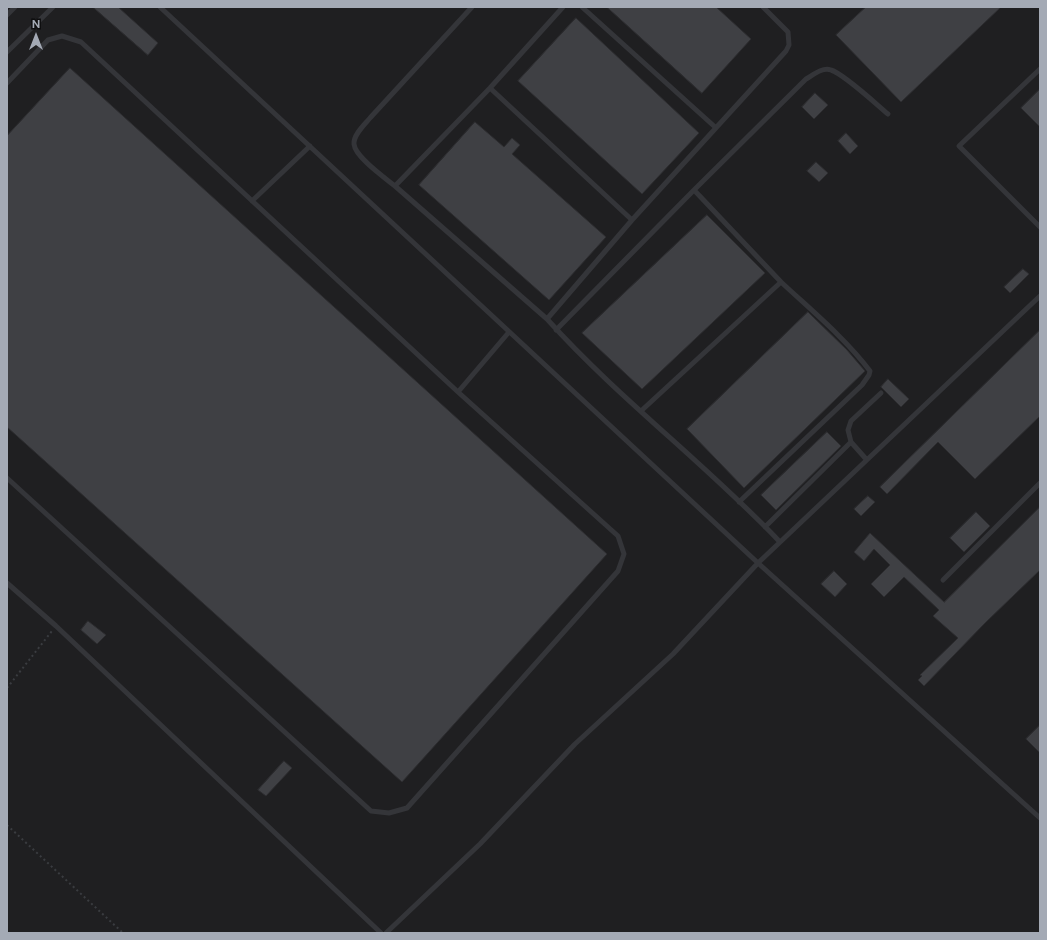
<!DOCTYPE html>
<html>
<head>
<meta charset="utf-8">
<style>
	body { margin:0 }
	#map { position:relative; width:1047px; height:940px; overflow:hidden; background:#131314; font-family:"Public Sans",sans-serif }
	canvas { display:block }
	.frame { position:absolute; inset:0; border:8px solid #a4aab5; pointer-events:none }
	.north { position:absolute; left:16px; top:16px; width:40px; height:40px; -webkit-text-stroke:3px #0e0e0f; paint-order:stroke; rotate:0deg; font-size:11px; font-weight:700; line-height:16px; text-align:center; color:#a4aab5 }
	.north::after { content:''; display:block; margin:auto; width:14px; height:18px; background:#a4aab5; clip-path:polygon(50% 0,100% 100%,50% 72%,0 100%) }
</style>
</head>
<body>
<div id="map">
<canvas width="1047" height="940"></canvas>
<div class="frame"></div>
<div class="north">N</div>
</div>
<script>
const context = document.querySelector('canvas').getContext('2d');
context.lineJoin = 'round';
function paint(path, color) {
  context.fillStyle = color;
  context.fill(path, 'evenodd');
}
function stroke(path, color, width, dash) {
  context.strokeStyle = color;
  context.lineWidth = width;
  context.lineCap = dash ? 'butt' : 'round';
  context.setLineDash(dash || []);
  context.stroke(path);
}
paint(new Path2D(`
	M7 7H1040V933H7Z`), '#1f1f21');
const building = new Path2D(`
	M93 7H118L158 43 148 55Z
	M607 7H716L751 39 702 93Z
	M866 7H1001L901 102 836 35Z
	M576 18 699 133 642 194 518 81Z
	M70 68 607 554 402 782 7 427V136Z
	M1040 89V127L1021 108Z
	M815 93 828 105 814 119 802 107Z
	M475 122 504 147 512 138 520 145 512 154 606 237 549 300 419 185Z
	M846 133 858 146 850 154 838 141Z
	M816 162 828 173 819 182 807 171Z
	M707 215 765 273 642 389 582 333Z
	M1023 269 1029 274 1010 293 1004 287Z
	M808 312 847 350 865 371 744 488 687 429Z
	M1040 330V416L975 479 938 442 887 494 880 487Z
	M888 379 909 399 901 407 881 387Z
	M827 432 841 446 776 510 761 495Z
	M868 496 875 502 861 516 854 509Z
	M1040 507V570L985 623 924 686 918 680 922 676 920 675 958 638 933 616 939 610 904 577 884 597 871 584 890 565 874 549 864 561 854 552 870 533 944 602Z
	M976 512 990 526 964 552 950 538Z
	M834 571 847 584 835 597 821 584Z
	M88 621 106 635 97 644 81 630Z
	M1040 725V753L1026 739Z
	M284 761 292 768 266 796 258 790Z`);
paint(building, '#3f4044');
stroke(building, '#2d2d30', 1);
stroke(new Path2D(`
	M7 688 52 631
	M7 825 123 933`), '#3a3c40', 2, [2, 3]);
stroke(new Path2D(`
	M160 7 758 563 1040 818
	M563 7 490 88 395 186 547 319 632 220 786 51 789 45 788 32 763 7
	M582 7 715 127
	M7 15 15 7
	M7 52 53 7
	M1040 69 959 146 1040 227
	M7 83 48 40 62 36 81 42 458 392
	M490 88 632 220
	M395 186C385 178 355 157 354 144 353 135 365 124 370 118L472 7
	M694 190 806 79C813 75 822 67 831 70 844 74 876 104 888 114
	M252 201 310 146
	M547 319C619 399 706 464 780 542
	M556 330 694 190 781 282 641 411
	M851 442 848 430 851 421 881 393
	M7 478 371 811 389 813 407 808 618 571 624 554 618 536 458 392 509 332
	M739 502 862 385 869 375 870 371C845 338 811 310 781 282
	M765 527 851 442 866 459
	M943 580 1040 483
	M7 583 56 626 381 933
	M386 933 480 844 575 744 673 654 758 563 1040 296`), '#343539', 5);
</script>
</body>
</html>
